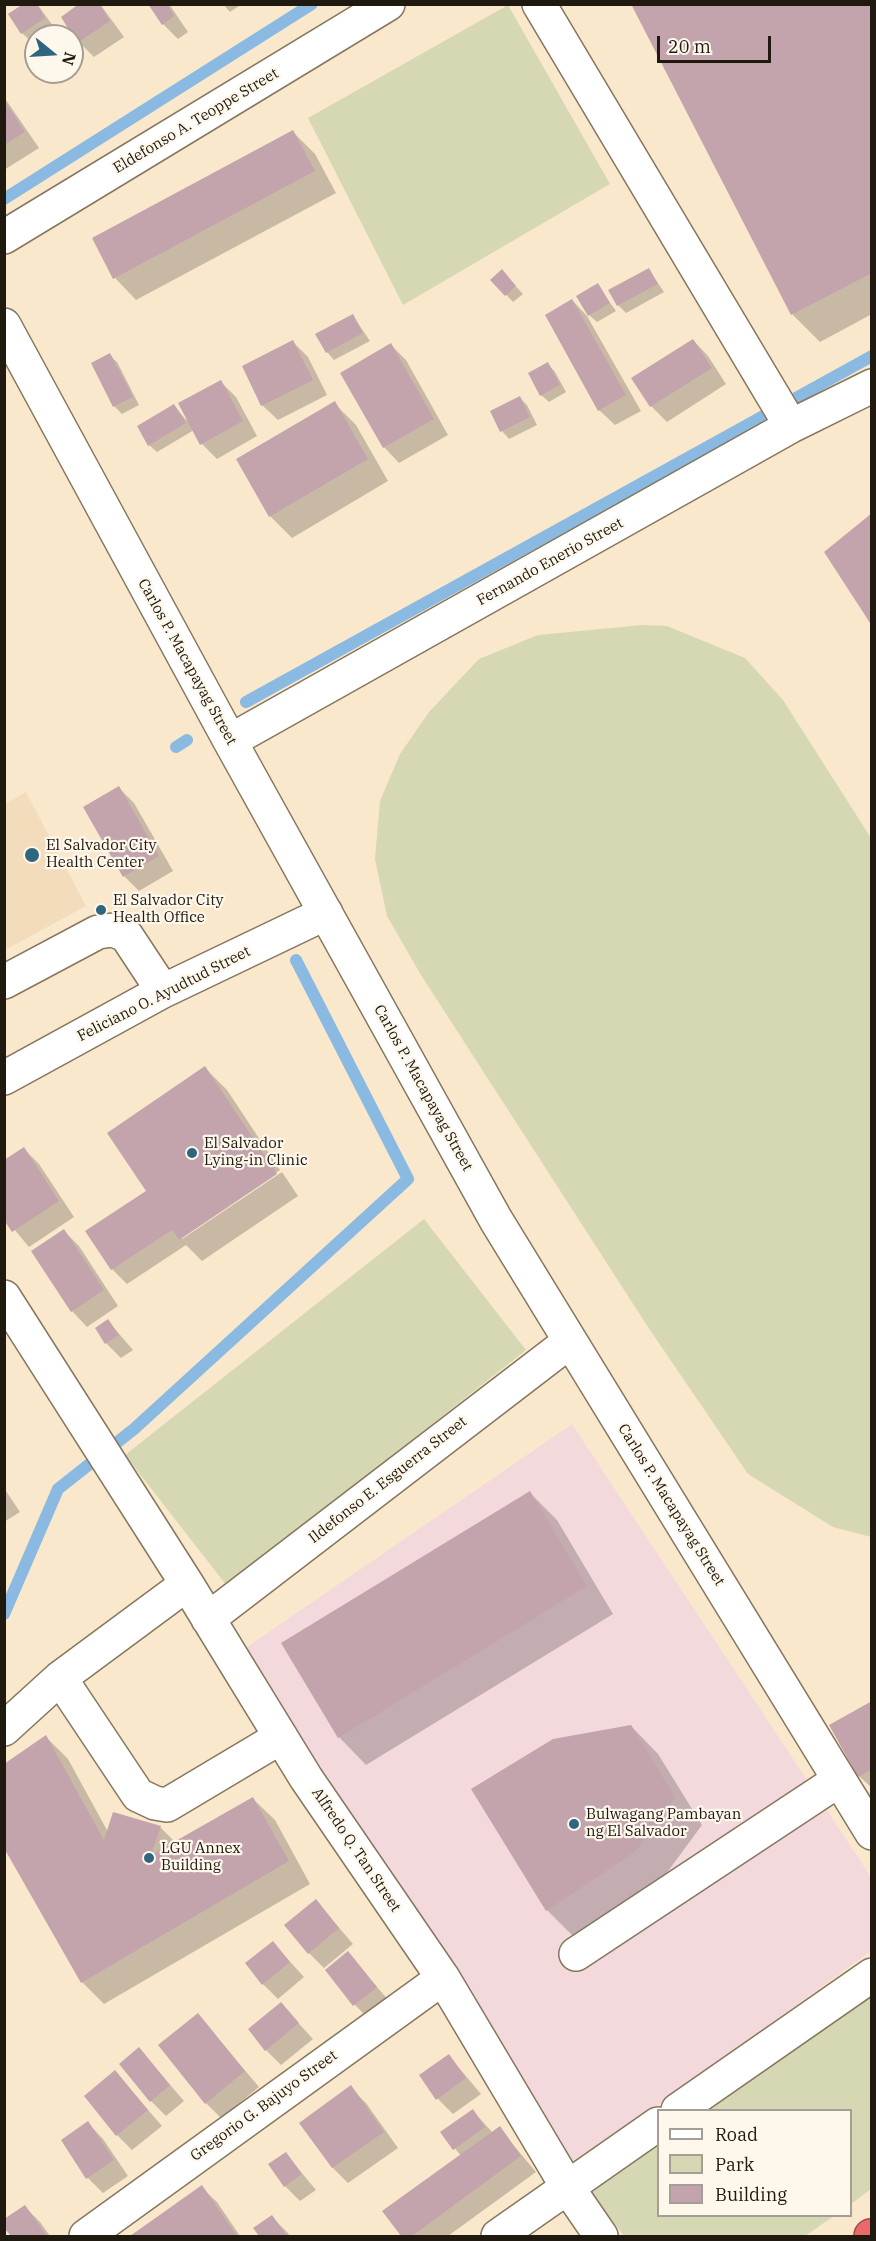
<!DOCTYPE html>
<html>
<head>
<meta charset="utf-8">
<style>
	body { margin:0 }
	#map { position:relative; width:876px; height:2241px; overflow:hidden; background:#fae8cd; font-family:"IBM Plex Serif",serif }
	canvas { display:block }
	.frame { position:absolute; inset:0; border:6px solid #1f1910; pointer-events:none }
	.legend { position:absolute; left:657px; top:2109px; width:195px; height:108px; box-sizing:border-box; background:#fef7ec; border:2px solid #a59e94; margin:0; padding:8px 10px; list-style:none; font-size:18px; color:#1f1910 }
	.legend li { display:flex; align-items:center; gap:12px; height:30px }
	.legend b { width:30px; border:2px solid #a59e94 }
	.north { position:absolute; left:24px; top:24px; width:60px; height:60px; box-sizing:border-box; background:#fef7ec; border:2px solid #a59e94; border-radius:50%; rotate:108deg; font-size:16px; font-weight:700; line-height:24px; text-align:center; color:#1f1910 }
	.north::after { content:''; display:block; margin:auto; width:21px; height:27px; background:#2e6680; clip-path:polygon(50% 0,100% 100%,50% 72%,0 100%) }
	.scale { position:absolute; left:657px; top:36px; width:114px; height:27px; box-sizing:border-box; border:3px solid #1f1910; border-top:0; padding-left:8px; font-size:18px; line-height:21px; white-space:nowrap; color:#1f1910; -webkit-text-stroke:4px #fef7ec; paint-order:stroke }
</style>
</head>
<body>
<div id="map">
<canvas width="876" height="2241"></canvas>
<div class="frame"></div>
<ul class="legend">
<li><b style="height:8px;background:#fff"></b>Road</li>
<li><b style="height:16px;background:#d5d8b3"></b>Park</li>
<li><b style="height:16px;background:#c3a3ac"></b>Building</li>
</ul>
<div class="north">N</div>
<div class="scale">20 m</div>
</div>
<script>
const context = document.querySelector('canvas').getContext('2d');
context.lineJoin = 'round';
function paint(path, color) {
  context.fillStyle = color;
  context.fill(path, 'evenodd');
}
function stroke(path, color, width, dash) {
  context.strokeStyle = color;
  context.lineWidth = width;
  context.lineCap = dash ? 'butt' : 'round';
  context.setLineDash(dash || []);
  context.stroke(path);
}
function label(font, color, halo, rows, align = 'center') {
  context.font = font + ' "IBM Plex Serif",serif';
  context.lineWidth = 4.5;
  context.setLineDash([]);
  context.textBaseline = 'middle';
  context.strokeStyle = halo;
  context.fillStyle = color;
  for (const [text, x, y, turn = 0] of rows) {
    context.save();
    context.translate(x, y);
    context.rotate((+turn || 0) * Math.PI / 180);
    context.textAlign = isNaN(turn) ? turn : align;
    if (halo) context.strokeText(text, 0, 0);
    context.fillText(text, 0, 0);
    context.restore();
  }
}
paint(new Path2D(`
	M572 1424 871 1877V1951L574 2166 244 1649Z`), '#f4d9dc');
paint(new Path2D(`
	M26 792 86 906 5 950V804Z`), '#f2dcbc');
paint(new Path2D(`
	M508 5 610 184 403 305 308 118Z
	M643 625 667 626 745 658 783 700 871 838V1537L833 1527 748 1474 648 1327 421 975 387 916 375 859 380 801 400 754 429 712 479 659 538 635Z
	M424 1219 526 1350 227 1586 125 1455Z
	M871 1990V2189L851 2204 850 2110H703Z
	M658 2142V2216H834L805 2236H624L591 2191Z`), '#d5d8b3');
paint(new Path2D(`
	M37 4 59 34 36 36V46L22 33Z
	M82 4H100L124 37 94 57 79 42Z
	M150 4H169L188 32 178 39 163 24Z
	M223 4H242L230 12Z
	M632 4H872V314L820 342 793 315Z
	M4 97 39 148 4 170Z
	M293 132 315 154 336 193 136 300 115 278Z
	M649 270 664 292 626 313 618 305Z
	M509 279 523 294 513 302 492 280Z
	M597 285 616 311 597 322 589 315Z
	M572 300 587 316 641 411 615 425 599 410Z
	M353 316 370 341 334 360 327 352Z
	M693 340 708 356 726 384 667 422 651 406 634 378Z
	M293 342 308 357 327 395 278 420 262 405Z
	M391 345 406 360 448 435 399 463 384 447 342 373Z
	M109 355 117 362 139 405 122 414 114 406 93 364Z
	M548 364 555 372 566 392 549 402 541 395Z
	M221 382 236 397 257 436 217 459 202 444 194 430 157 452 149 445 174 405 186 420Z
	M520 398 527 405 537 425 509 439 502 431 492 412Z
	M334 403 356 425 388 481 292 538 270 516Z
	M119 788 134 803 173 871 139 891 124 876Z
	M205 1068 227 1090 280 1170 182 1236V1239L282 1172 298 1196 202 1261 186 1245 127 1284 112 1269Z
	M24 1149 39 1164 74 1217 29 1247 4 1217Z
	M64 1231 79 1246 118 1306 87 1327 72 1311 33 1251Z
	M108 1321 133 1350 121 1358 106 1343Z
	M4 1488 20 1512 4 1522Z
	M530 1493 557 1520 613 1614 366 1765 339 1737 283 1644Z
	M872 1703V1788L859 1776Z
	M631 1726 658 1754 702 1825 663 1878 574 1937 547 1910Z
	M46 1737 68 1759 108 1832 160 1827 176 1843 253 1799 275 1820 310 1884 104 2004 82 1982Z
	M316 1901 353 1944 324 1968 309 1953Z
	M273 1943 304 1977 278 1999 263 1984Z
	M348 1954 391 2003 370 2020 355 2005Z
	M281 2004 313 2039 281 2065 266 2050Z
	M198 2015 259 2087 221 2118 206 2103Z
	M139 2049 184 2101 166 2116 151 2101Z
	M449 2056 481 2094 453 2114 438 2099Z
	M115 2072 162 2126 132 2150 117 2135Z
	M350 2087 366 2103 398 2148 348 2183 333 2168 301 2123Z
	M473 2111 493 2133 499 2128 536 2172 448 2236H402L384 2212 461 2156 442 2132Z
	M88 2123 103 2139 128 2176 103 2193 88 2178Z
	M286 2154 316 2190 300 2201 285 2186Z
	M201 2187 217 2202 240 2236H132Z
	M25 2207 40 2222 50 2236H12L4 2225Z
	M272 2217 287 2232 290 2236H261L255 2228Z`), '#0003');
stroke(new Path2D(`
	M4 199 312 4
	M246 702 872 356
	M176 747 187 740
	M4 1614 58 1489 134 1429 408 1179 296 960`), '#8ab9e2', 12);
paint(new Path2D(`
	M23 4H37L45 18 21 34 8 14Z
	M79 4H99L110 21 77 43 61 17Z
	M148 4H167L174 16 162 25Z
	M631 4H872V273L791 315Z
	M4 100 25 132 4 145Z
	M293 130 315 171 113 279 92 238Z
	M649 268 658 284 617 306 608 290Z
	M502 269 516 286 505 296 490 280Z
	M598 283 610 303 588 316 576 296Z
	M572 299 626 395 598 411 545 315Z
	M353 314 363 333 326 353 315 334Z
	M693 339 712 368 650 407 631 378Z
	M293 340 313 380 261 406 242 366Z
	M391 343 434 419 383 448 340 373Z
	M110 353 133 397 113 407 91 363Z
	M548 362 560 385 540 396 528 373Z
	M221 380 243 421 200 445 178 403Z
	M520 396 530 417 500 432 490 411Z
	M335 401 368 459 269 517 236 459Z
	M174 404 186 423 148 446 137 426Z
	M872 513V626L824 552Z
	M119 786 159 856 123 877 83 807Z
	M205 1066 277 1174 179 1240 172 1230 111 1270 85 1231 146 1191 107 1133Z
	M24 1147 59 1201 12 1232 4 1220V1160Z
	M64 1229 104 1290 71 1312 31 1251Z
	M108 1319 119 1335 105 1344 95 1328Z
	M530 1491 587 1586 338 1738 281 1643Z
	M872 1701V1769L858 1777 829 1725Z
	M631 1725 675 1797 636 1851 546 1911 471 1789 553 1739Z
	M46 1735 104 1840 113 1812 161 1826 151 1855 253 1797 289 1861 81 1983 4 1848V1764Z
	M316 1899 339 1928 308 1954 284 1925Z
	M273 1941 290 1962 262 1985 245 1963Z
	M348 1951 377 1987 353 2006 325 1970Z
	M281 2002 299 2023 265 2051 248 2029Z
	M198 2013 245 2071 205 2104 158 2045Z
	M139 2047 170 2085 150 2102 119 2064Z
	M449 2054 466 2078 436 2100 419 2075Z
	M115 2070 148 2110 116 2136 84 2096Z
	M351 2085 384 2132 332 2168 299 2123Z
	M473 2109 485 2127 453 2150 440 2132Z
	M88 2121 114 2160 86 2179 61 2140Z
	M500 2126 521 2156 412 2236H401L382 2211Z
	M286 2152 302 2174 284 2187 268 2164Z
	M202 2185 237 2236H130Z
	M25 2205 47 2236H11L4 2228V2219Z
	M272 2215 287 2236H259L253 2228Z`), '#c3a3ac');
const minor = new Path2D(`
	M539 4 791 426
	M4 237 388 4
	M4 325 230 741 496 1220 872 1833
	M230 741 791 426 872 386
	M4 982 98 932 113 930 126 935 163 991
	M4 1078 163 991 326 913
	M4 1297 187 1584 306 1778 443 1978 568 2188 601 2236
	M208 1619 569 1342
	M60 1678 138 1795 155 1803 167 1805 281 1737
	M4 1729 60 1678 187 1584
	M576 1954 839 1780
	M678 2110 872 1975
	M86 2236 443 1978
	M498 2236 658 2124`);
const highway = new Path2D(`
	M871 2236H872`);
stroke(minor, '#86765e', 36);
stroke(highway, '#a44d4b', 36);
stroke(minor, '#fff', 33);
stroke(highway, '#eb696b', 33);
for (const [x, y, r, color] of [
	[32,855,8,"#2e6680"],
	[101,910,6,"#2e6680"],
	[192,1153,6,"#2e6680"],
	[574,1824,6,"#2e6680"],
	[149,1858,6,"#2e6680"]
]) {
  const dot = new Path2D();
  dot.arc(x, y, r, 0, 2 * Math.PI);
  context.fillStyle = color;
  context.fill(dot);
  stroke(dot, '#fef7ec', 2);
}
label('15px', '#1f1910', '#fef7ec', [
	["Eldefonso A. Teoppe Street",196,121,-31],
	["Fernando Enerio Street",550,562,-29],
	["Carlos P. Macapayag Street",187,662,61],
	["Feliciano O. Ayudtud Street",164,994,-27],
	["Carlos P. Macapayag Street",423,1088,61],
	["Ildefonso E. Esguerra Street",388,1480,-38],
	["Carlos P. Macapayag Street",671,1505,58],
	["Alfredo Q. Tan Street",356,1850,56],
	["Gregorio G. Bajuyo Street",264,2106,-36]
]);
label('15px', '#1f1910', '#fef7ec', [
	["El Salvador City",46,846],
	["Health Center",46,863],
	["El Salvador City",113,901],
	["Health Office",113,918],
	["El Salvador",204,1144],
	["Lying-in Clinic",204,1161],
	["Bulwagang Pambayan",586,1815],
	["ng El Salvador",586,1832],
	["LGU Annex",161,1849],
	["Building",161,1866]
], 'left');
</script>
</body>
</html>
